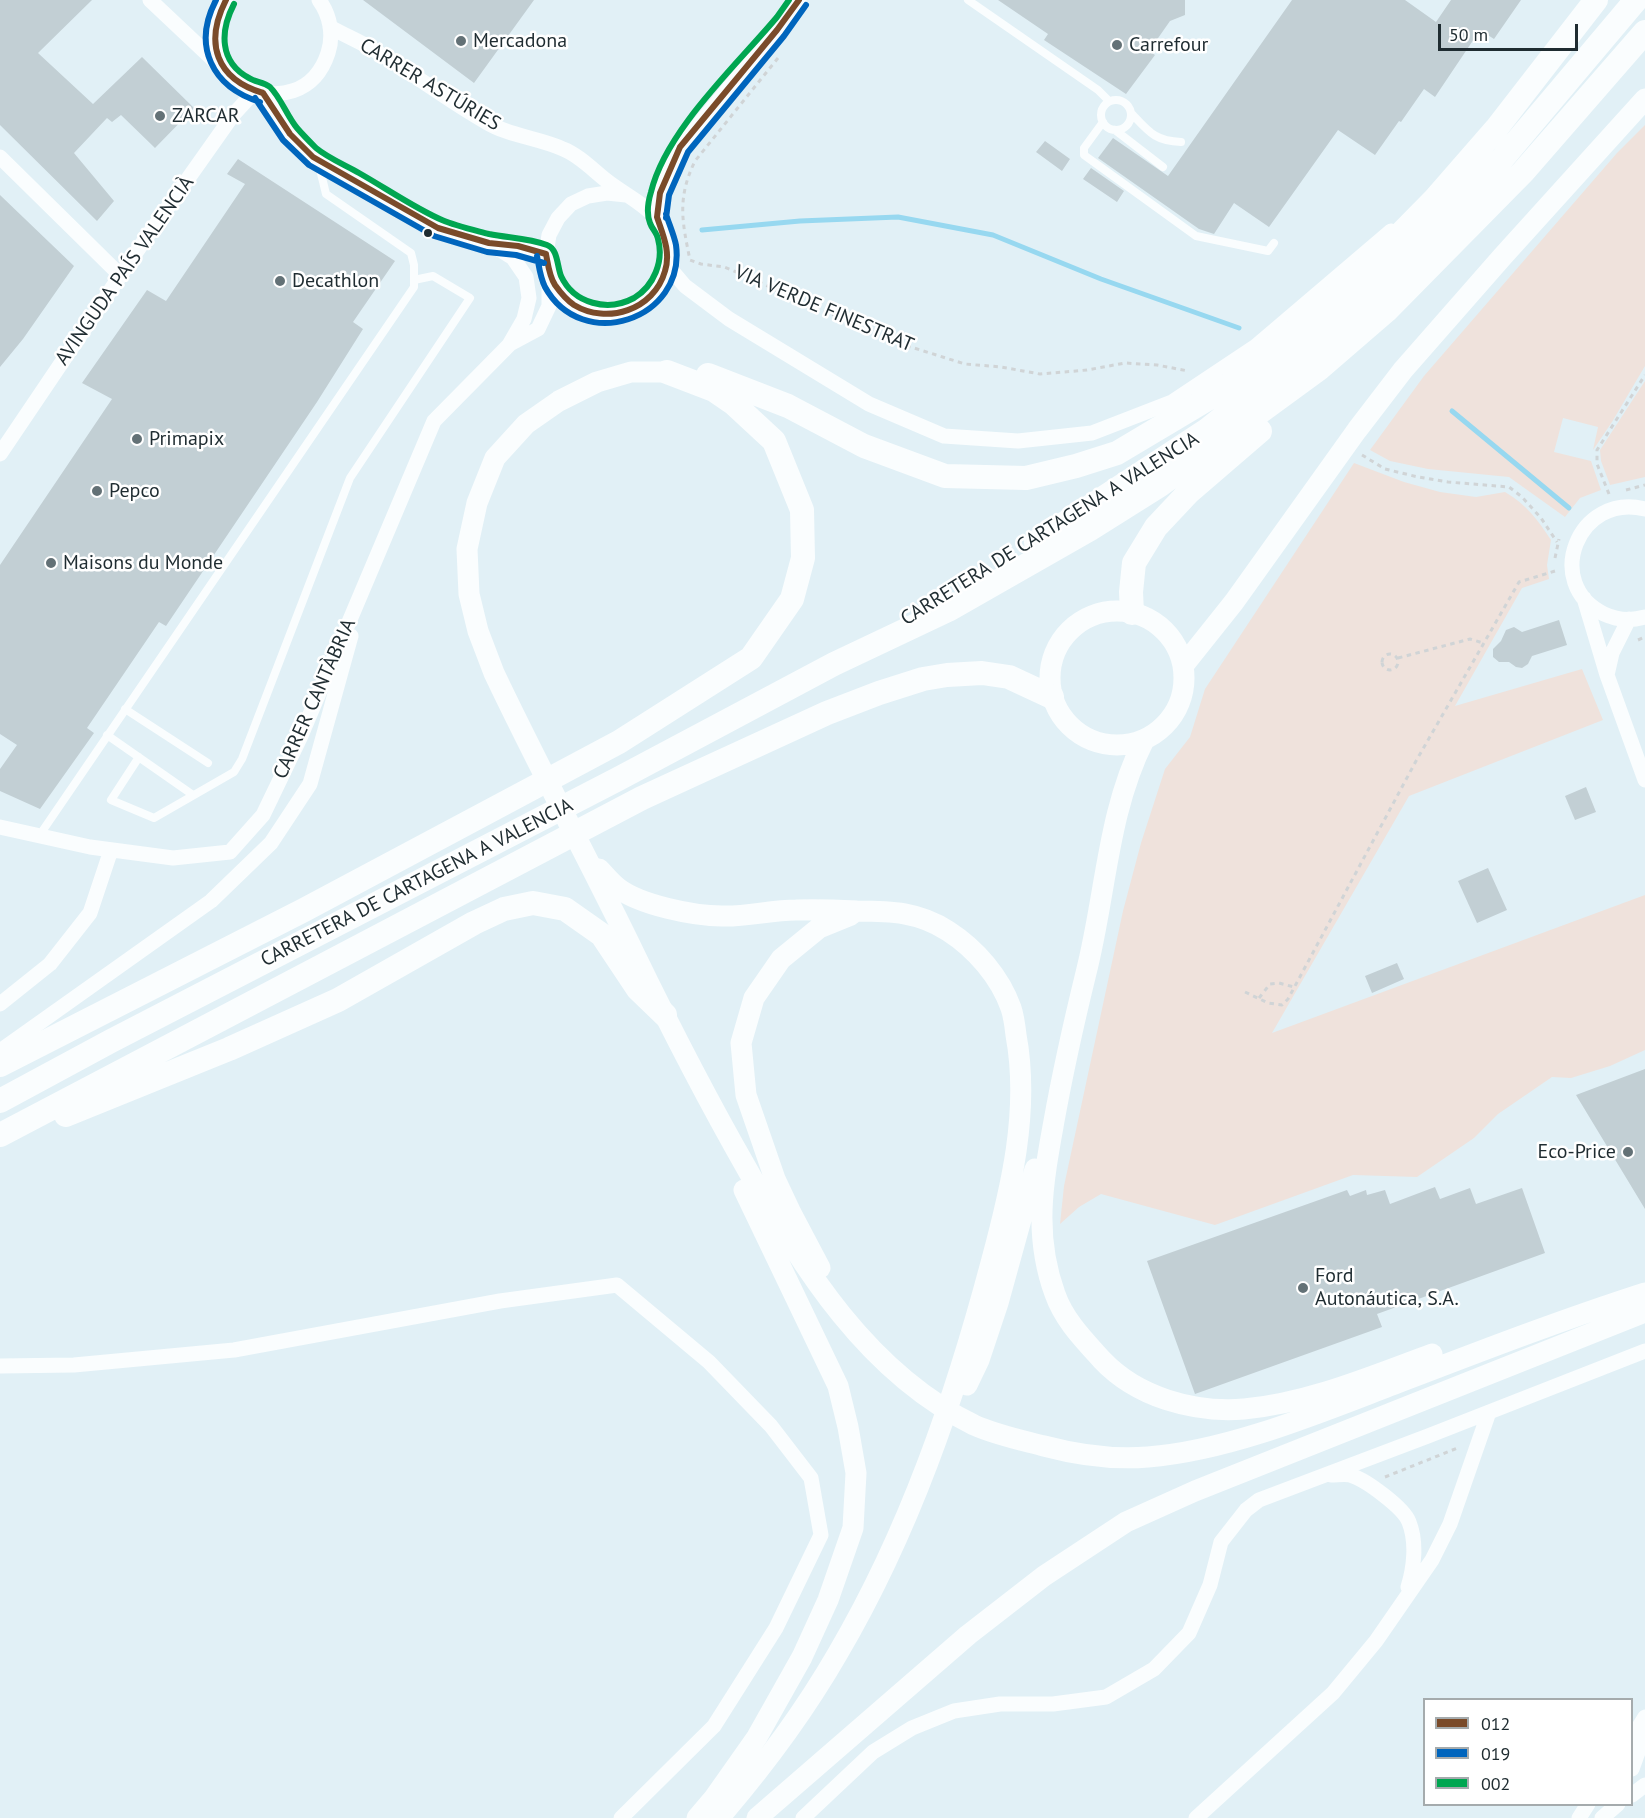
<!DOCTYPE html>
<html>
<head>
<meta charset="utf-8">
<style>
	body { margin:0 }
	#map { position:relative; width:1645px; height:1818px; overflow:hidden; background:#e1f0f6; font-family:"PT Sans",sans-serif }
	canvas { display:block }
	.legend { position:absolute; left:1423px; top:1698px; width:210px; height:108px; box-sizing:border-box; background:#fff; border:2px solid #a5abad; margin:0; padding:8px 10px; list-style:none; font-size:18px; color:#1f2c31 }
	.legend li { display:flex; align-items:center; gap:12px; height:30px }
	.legend b { width:30px; border:2px solid #a5abad }
	.scale { position:absolute; left:1438px; top:24px; width:140px; height:27px; box-sizing:border-box; border:3px solid #1f2c31; border-top:0; padding-left:8px; font-size:18px; line-height:21px; white-space:nowrap; color:#1f2c31; -webkit-text-stroke:4px #fff; paint-order:stroke }
</style>
</head>
<body>
<div id="map">
<canvas width="1645" height="1818"></canvas>
<ul class="legend">
<li><b style="height:8px;background:#7a4b2a"></b>012</li>
<li><b style="height:8px;background:#0065bd"></b>019</li>
<li><b style="height:8px;background:#00a651"></b>002</li>
</ul>
<div class="scale">50 m</div>
</div>
<script>
const context = document.querySelector('canvas').getContext('2d');
context.lineJoin = 'round';
function paint(path, color) {
  context.fillStyle = color;
  context.fill(path, 'evenodd');
}
function stroke(path, color, width, dash) {
  context.strokeStyle = color;
  context.lineWidth = width;
  context.lineCap = dash ? 'butt' : 'round';
  context.setLineDash(dash || []);
  context.stroke(path);
}
function label(font, color, halo, rows, align = 'center') {
  context.font = font + ' "PT Sans",sans-serif';
  context.lineWidth = 5;
  context.setLineDash([]);
  context.textBaseline = 'middle';
  context.strokeStyle = halo;
  context.fillStyle = color;
  for (const [text, x, y, turn = 0] of rows) {
    context.save();
    context.translate(x, y);
    context.rotate((+turn || 0) * Math.PI / 180);
    context.textAlign = isNaN(turn) ? turn : align;
    if (halo) context.strokeText(text, 0, 0);
    context.fillText(text, 0, 0);
    context.restore();
  }
}
paint(new Path2D(`
	M1645 125V366L1612 422 1593 450 1598 427 1563 418 1554 452 1591 461 1601 490 1580 498 1565 517 1509 477 1428 469 1390 461 1370 450 1424 376 1617 153Z
	M1645 381V477L1610 485 1601 461 1600 450Z
	M1354 463 1404 482 1440 492 1476 497 1505 492C1526 504 1538 520 1551 540L1547 565 1549 579 1522 588 1455 706 1582 669 1603 720 1409 796 1272 1033 1645 895V1050L1610 1066 1571 1078 1552 1077 1498 1114 1474 1138 1417 1177 1353 1175 1215 1225 1101 1194 1079 1207 1060 1224 1064 1186 1123 911 1141 843 1165 769 1190 737 1205 689Z`), '#efe2dc');
stroke(new Path2D(`
	M702 230 800 221 898 217 993 235 1101 279 1239 328
	M1452 411 1569 508`), '#97d8f0', 5);
paint(new Path2D(`
	M0 0H92L38 53 93 104 142 57 194 108 155 148 121 115 112 122 107 118 74 153 114 201 97 221 0 125Z
	M363 0H534L474 83Z
	M998 0H1185V15L1170 21 1149 51 1155 55 1126 94 1044 40 1048 34Z
	M1292 0H1405L1436 22 1451 0H1521L1494 39 1480 30 1435 97 1424 89 1401 122 1399 121 1375 155 1338 130 1269 227 1234 203 1214 234 1199 229 1098 158 1113 138 1168 176Z
	M1045 141 1070 159 1062 171 1036 152Z
	M238 159 395 261 353 322 363 329 317 402 166 626 159 622 87 728 94 733 40 809 0 791V769L17 745 0 734V565L112 399 82 383 147 290 166 301 245 184 227 174Z
	M1091 168 1124 191 1117 202 1083 179Z
	M0 195 74 266 23 339 0 367Z
	M1559 620 1567 645 1532 656 1528 664 1522 668 1516 667 1509 662H1499L1493 657V649L1501 641 1506 630 1514 627 1522 632Z
	M1586 787 1596 812 1575 820 1565 796Z
	M1488 868 1507 910 1477 923 1458 881Z
	M1397 963 1404 979 1372 993 1365 976Z
	M1645 1069V1209L1576 1095Z
	M1435 1187 1440 1199 1470 1188 1476 1204 1522 1188 1545 1253 1377 1314 1382 1327 1195 1394 1147 1261 1347 1190 1350 1196 1366 1190 1367 1195 1385 1190 1390 1204Z`), '#c2cfd4');
stroke(new Path2D(`
	M778 58 695 161C677 198 682 221 690 260L701 264 724 267 754 279 806 306 866 325 898 343 965 364 1001 367 1040 374 1087 370 1125 363 1157 365 1188 371
	M1362 455 1385 469 1418 477 1448 482 1509 487 1522 497 1541 518 1557 542
	M1626 490 1645 485
	M1609 494 1597 464V450L1645 375
	M1555 558 1559 539
	M1638 640 1645 637
	M1382 662a8 8 0 1 1 16 0a8 8 0 1 1-16 0Z
	M1398 658 1470 639 1483 643
	M1245 992 1268 1003 1282 1005 1288 999 1416 761 1519 582 1555 571
	M1259 998 1270 984 1279 983 1294 987
	M1385 1477 1460 1447`), '#d0d4d6', 3, [4.5, 4.5]);
stroke(new Path2D(`
	M968 0 1098 90 1109 101
	M1101 115a15 15 0 1 1 30 0a15 15 0 1 1-30 0Z
	M1132 114C1149 132 1155 141 1181 142
	M1103 122 1084 148V155L1196 236 1268 251 1274 243
	M1115 130 1163 167
	M125 709 208 763
	M107 735 193 795
	M139 757 111 800 154 818 234 772 242 759 350 478 470 298 433 276 414 280
	M39 836 414 287V265L411 253 326 194 318 161`), '#fafdfe', 8);
stroke(new Path2D(`
	M150 0 220 66
	M226 0C174 78 301 136 328 53 334 35 330 15 319 0
	M330 27C346 36 363 43 379 53 415 75 449 101 486 122 509 136 539 138 563 149 579 155 594 171 607 181 637 204 671 214 668 258 668 268 665 279 658 288 646 303 629 315 608 315 580 314 561 299 549 273
	M263 93 290 134 313 157 438 228 489 243 518 246 546 254
	M0 157 121 276
	M657 217 660 193 667 174 680 147 777 30 799 0
	M668 266 685 286 729 319 869 404 944 436 1018 441 1092 433 1172 402 1256 346 1391 231
	M510 344 538 329 549 306V273L546 254 549 235 558 218 571 204 588 196 607 193 626 195
	M0 454 139 248 233 115 255 91
	M1645 509C1578 492 1542 584 1604 614 1617 620 1631 621 1645 617
	M1584 598 1607 675 1645 780
	M1607 675 1612 653 1629 619
	M0 827 90 847 173 858 230 852 263 815 300 738 434 421 509 345 524 319 529 298 526 277 513 258 489 243
	M0 1004 50 964 90 913 111 850
	M0 1051 211 901 271 843 310 784 351 636
	M0 1366 74 1365 234 1350 500 1301 617 1285 709 1362 771 1426 811 1478 821 1535 776 1628 714 1726 621 1818
	M1331 1475C1337 1475 1345 1474 1350 1475 1365 1479 1404 1508 1409 1522 1417 1542 1414 1568 1408 1587
	M1632 1738 1645 1717
	M1632 1769 1645 1733
	M1632 1795 1645 1785
	M803 1818 873 1752 912 1728 954 1711 1000 1704H1053L1106 1697 1154 1669 1189 1633 1210 1585 1221 1542 1246 1510 1259 1500 1428 1436 1645 1351
	M1196 1818 1333 1693 1376 1641 1432 1560 1450 1524 1489 1412
	M1579 1818 1588 1804
	M1602 1818 1618 1804`), '#fafdfe', 15);
stroke(new Path2D(`
	M667 372H631L597 382 559 401 526 424 495 458 477 503 467 549 469 594 478 631 494 673C539 768 589 860 635 955 670 1027 707 1099 747 1169 803 1269 868 1373 974 1425 996 1435 1021 1440 1044 1446 1078 1455 1112 1460 1148 1457 1226 1451 1314 1415 1387 1387 1473 1354 1558 1321 1645 1293
	M1050 678a67 67 0 1 1 134 0a67 67 0 1 1-134 0Z
	M1183 666 1234 602 1357 430 1403 370 1503 256 1645 99
	M1144 740C1107 813 1106 895 1086 973 1074 1022 1063 1071 1054 1121 1043 1182 1033 1234 1055 1294 1064 1320 1084 1340 1102 1360 1137 1397 1193 1413 1244 1409 1309 1403 1372 1376 1432 1354
	M599 869C605 875 611 883 618 888 640 905 694 916 722 916 746 917 771 910 796 910 816 909 837 910 857 911 891 911 919 912 948 931 976 949 1000 977 1011 1008 1014 1017 1015 1026 1016 1035 1030 1111 1011 1189 991 1263 955 1398 909 1532 838 1653 804 1712 763 1767 719 1818
	M820 1268 791 1213 775 1179 746 1095 741 1043 754 998 781 959 819 928 851 915
	M967 1385 979 1360 998 1303 1035 1169
	M697 1818 714 1798 757 1737 802 1657 828 1600 853 1528 856 1473 848 1427 838 1386 744 1190
	M757 1818 968 1635 1044 1576 1126 1522 1195 1491 1645 1312`), '#fafdfe', 21);
stroke(new Path2D(`
	M708 375 788 406 864 446 945 476 1026 478 1076 466 1117 453 1221 391 1313 316 1375 260 1435 199 1496 129 1596 0
	M1036 542 1207 430 1297 358 1366 297 1502 159 1636 0
	M1132 613 1131 592 1134 563 1156 527 1188 493 1260 431
	M0 1065 304 910 619 742 751 658 792 599 803 558 802 510 774 441 733 403 714 390 667 372
	M0 1101 111 1041 618 779 834 664 948 610 1090 529 1160 485 1320 368 1386 311 1523 172 1645 32
	M66 1115 229 1049 338 1000 474 923 504 909 533 903 565 909 602 935 638 989 665 1015
	M0 1135 642 798 827 713 879 693 923 679 947 675 982 673 1009 677 1052 697`), '#fafdfe', 24);
stroke(new Path2D(`
	M226 0C204 43 216 79 263 93
	M263 93 290 134 313 157 438 228 489 243 518 246 546 254
	M657 217 660 193 680 147 777 30 799 0
	M546 254C548 264 549 276 555 285 560 292 568 301 574 305 607 325 654 310 665 271 671 252 663 235 657 217`), '#7a4b2a', 6);
stroke(new Path2D(`
	M216 0C192 46 212 87 260 102
	M255 98 283 140 309 165 434 236 487 252 516 255 544 263
	M666 218 669 195 688 152 784 36 806 5
	M537 256C539 266 540 277 545 287 582 354 686 320 676 245 674 235 669 224 666 214`), '#0065bd', 6);
stroke(new Path2D(`
	M234 4C220 31 219 62 249 78 255 82 264 82 270 87 281 98 287 116 297 128 303 135 310 142 316 148 328 158 345 165 359 173 384 187 416 209 442 220 456 226 474 230 489 234 509 238 528 238 547 245 558 249 557 266 561 276 574 304 608 312 634 298 654 286 664 261 658 239 657 233 652 229 650 223 646 213 648 202 651 192 666 130 736 66 777 17L789 0`), '#00a651', 6);
for (const [x, y, r, color] of [
	[461,41,6,"#637176"],
	[1117,45,6,"#637176"],
	[160,116,6,"#637176"],
	[428,233,5,"#1f2c31"],
	[280,281,6,"#637176"],
	[137,439,6,"#637176"],
	[97,491,6,"#637176"],
	[51,563,6,"#637176"],
	[1628,1152,6,"#637176"],
	[1303,1288,6,"#637176"]
]) {
  const dot = new Path2D();
  dot.arc(x, y, r, 0, 2 * Math.PI);
  context.fillStyle = color;
  context.fill(dot);
  stroke(dot, '#fff', 2);
}
label('20px', '#1f2c31', '#fff', [
	["Mercadona",473,41],
	["Carrefour",1129,45],
	["ZARCAR",172,116],
	["Decathlon",292,281],
	["Primapix",149,439],
	["Pepco",109,491],
	["Maisons du Monde",63,563],
	["Eco-Price",1616,1152,"right"],
	["Ford",1315,1276],
	["Autonáutica, S.A.",1315,1299]
], 'left');
label('20px', '#1f2c31', '#fff', [
	["CARRER ASTÚRIES",430,85,31],
	["AVINGUDA PAÍS VALENCIÀ",125,271,-55],
	["VIA VERDE FINESTRAT",824,309,23],
	["CARRETERA DE CARTAGENA A VALENCIA",1050,529,-32],
	["CARRER CANTÀBRIA",315,699,-66],
	["CARRETERA DE CARTAGENA A VALENCIA",417,883,-27]
]);
</script>
</body>
</html>
